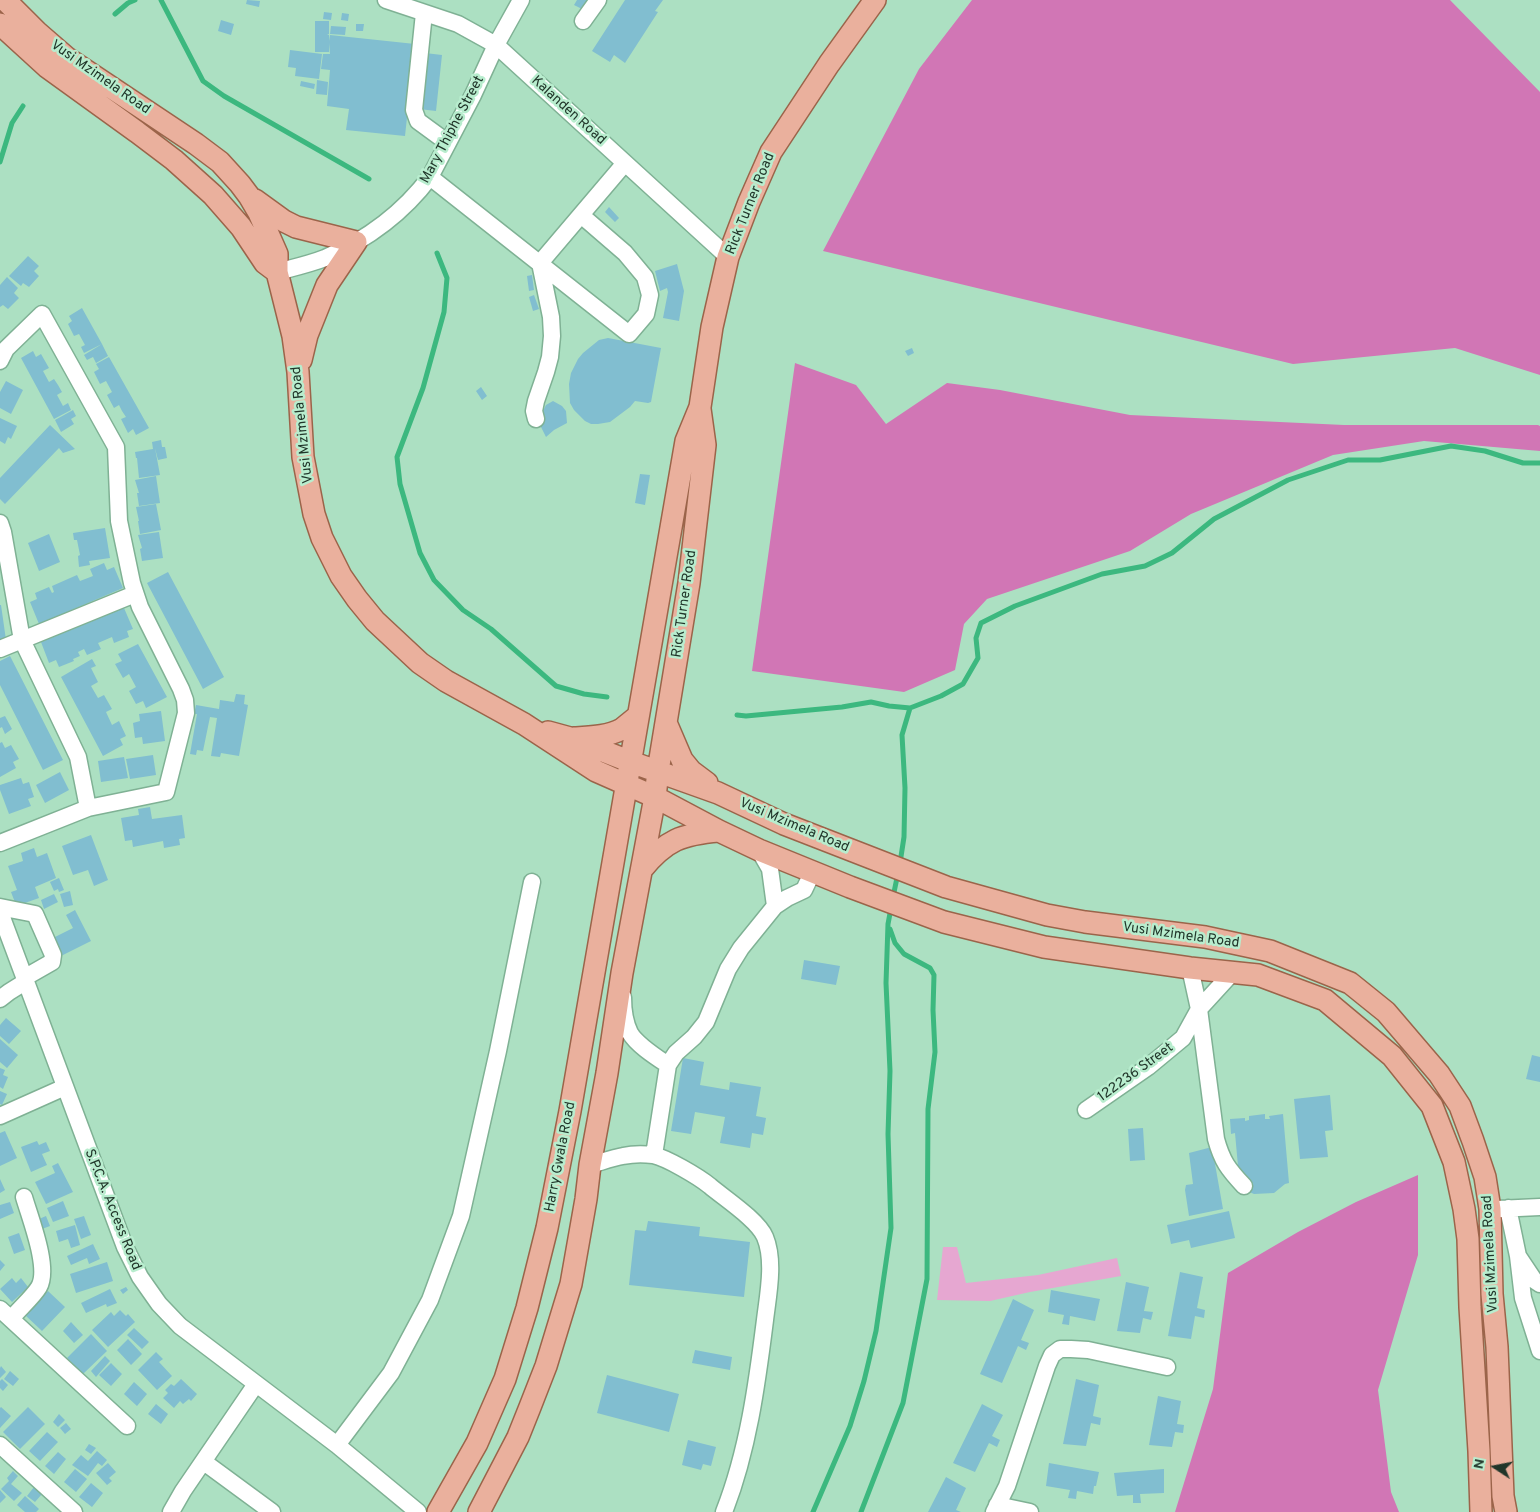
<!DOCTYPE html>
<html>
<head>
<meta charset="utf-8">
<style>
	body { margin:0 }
	#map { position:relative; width:1540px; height:1512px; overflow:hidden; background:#ace0c2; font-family:Overpass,sans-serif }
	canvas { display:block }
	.north { position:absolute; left:1470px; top:1442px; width:50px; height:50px; -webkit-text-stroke:4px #b8edce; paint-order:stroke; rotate:281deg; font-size:14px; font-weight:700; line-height:20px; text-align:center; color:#21362a }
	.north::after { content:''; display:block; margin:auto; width:18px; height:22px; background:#21362a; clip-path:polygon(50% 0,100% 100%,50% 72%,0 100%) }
</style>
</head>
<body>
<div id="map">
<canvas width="1540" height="1512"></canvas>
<div class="north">N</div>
</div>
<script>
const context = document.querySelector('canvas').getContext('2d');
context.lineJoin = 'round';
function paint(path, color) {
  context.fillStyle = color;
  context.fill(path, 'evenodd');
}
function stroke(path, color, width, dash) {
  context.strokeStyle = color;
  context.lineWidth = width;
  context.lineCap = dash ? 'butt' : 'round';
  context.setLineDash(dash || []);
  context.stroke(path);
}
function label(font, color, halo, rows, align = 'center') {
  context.font = font + ' Overpass,sans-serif';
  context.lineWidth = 5;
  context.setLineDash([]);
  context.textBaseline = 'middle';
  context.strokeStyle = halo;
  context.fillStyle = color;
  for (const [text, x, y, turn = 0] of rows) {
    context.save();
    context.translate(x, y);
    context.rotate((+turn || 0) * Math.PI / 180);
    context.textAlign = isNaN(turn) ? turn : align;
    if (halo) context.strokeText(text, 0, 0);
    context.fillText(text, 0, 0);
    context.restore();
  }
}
paint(new Path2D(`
	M943 1247H957L966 1283 1038 1275 1117 1258 1121 1276 1030 1292 990 1301 937 1300Z`), '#e6a7d1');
paint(new Path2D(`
	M972 0H1450L1540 92V375L1455 348 1293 364 823 251 919 69Z
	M795 363 856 385 886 424 947 383 1000 390 1130 415 1344 425H1538L1540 426V451L1424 441 1333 455 1191 514 1130 551 987 599 964 624 955 670 904 692 752 671Z
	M1418 1175V1255L1378 1390 1391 1492 1399 1512H1175L1213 1389 1228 1273 1298 1232 1356 1202Z`), '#d176b5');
stroke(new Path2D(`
	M161 0 203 81 224 96 369 179
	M115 14 128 3 135 0
	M0 162 12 123 23 106
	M437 253 447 278 444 312 423 388 397 457 400 484 420 553 434 580 463 610 491 629 556 686 584 694 607 697
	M737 715 746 716 842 707 871 702 889 706 910 708
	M900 863 904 837 905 788 902 735 910 708 941 696 963 684 978 658 976 638 981 623 1015 606 1102 574 1145 566 1172 553 1214 519 1288 480 1348 460H1380L1451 446 1485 451 1523 463H1540
	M893 897 898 873
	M813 1512 850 1426 864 1381 876 1331 891 1228 888 1134 890 1071 886 983 888 924 891 908
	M861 1512 903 1403 927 1279 928 1109 935 1052 933 1010 934 975 930 968 904 954 895 943 890 929`), '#3cb87f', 5);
paint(new Path2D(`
	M247 0 260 1 259 7 246 4Z
	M577 0H592L586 11 574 5Z
	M625 0H663L655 11 658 12 625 63 614 55 610 62 592 51Z
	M324 12 332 13 331 20 323 19Z
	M342 13 349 14 348 21 341 20Z
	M221 20 234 24 231 35 218 31Z
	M315 21H329V34L327 35H329V41L330 35 415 44 405 136 346 130 349 109 327 106 330 70 321 69 323 54H330L329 43V52H315Z
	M356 24H364L363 31H356Z
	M331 26 346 27 345 35 330 34Z
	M290 50 322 54 319 79 295 76 296 68 288 67Z
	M425 53 442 55 436 111 419 109Z
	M317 80 328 82 327 95 316 94Z
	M301 81 315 84 314 89 300 86Z
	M609 207 619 218 615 222 605 212Z
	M28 256 39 266 34 271 39 276 29 287 23 283 21 286 9 276Z
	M677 264 684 291 679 321 663 318 668 292 667 288 660 291 655 271Z
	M532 275 534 290 529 291 527 276Z
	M7 277 18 288 14 293 19 298 8 309 3 305 0 307V285Z
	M534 295 539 309 533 311 529 297Z
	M82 308 102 344 84 353 81 347 85 345 79 334 74 336 68 324 72 321 69 316Z
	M608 338 661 348 651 402 648 403 635 401 630 407 610 422 598 424H591L585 421 574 410 570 403 569 384 571 373 578 359 583 353 599 340Z
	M102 344 108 356 96 363 93 357 87 360 84 355Z
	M912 348 914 353 908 356 905 351Z
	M33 351 36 357 41 354 49 368 43 371 49 382 54 379 58 385 62 392 57 395 63 406 68 403 71 410 54 419 21 358Z
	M109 357 149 428 136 435 133 429 128 433 121 419 126 417 122 411 119 405 114 408 107 395 112 392 106 381 100 384 94 372 99 369 96 364Z
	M6 381 23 390 11 414 0 408V392Z
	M481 387 487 396 482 400 476 391Z
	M553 401 562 406 566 411 567 423 554 430 546 437 541 427 543 411 546 405Z
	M73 410 76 416 71 419 74 424 61 432 55 420Z
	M0 418 17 426 11 439 8 437 5 444 0 441Z
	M50 425 75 449 63 453 59 448 5 504 0 499V478Z
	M161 440 162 447H165L167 458 158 460 155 448 160 475 139 478 137 458H136L135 452 153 449 152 442Z
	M640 474 650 475 645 505 635 503Z
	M156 476 160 503 139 506 137 493H139L135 480Z
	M156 504 161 530 140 534 138 521H139L136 507Z
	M105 528 110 558 89 561 90 565 79 567 78 556 80 555 77 540H74L73 533Z
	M159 532 163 558 142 561 140 549 142 548 138 535Z
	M49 534 60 562 39 571 28 543Z
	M104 563 107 570 114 567 123 588 39 624 30 602 37 599 35 593 49 587 52 593 54 592 52 586 77 575 80 581 93 576 90 569Z
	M168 572 224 677 203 689 147 583Z
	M0 605H1L6 640 0 641Z
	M124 608 133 629 127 631 129 637 114 643 112 637 98 643 101 649 87 655 84 649 78 652 80 656 73 659 74 661 59 667 56 660 49 663 41 642Z
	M138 644 167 697 146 708 143 701 136 704 129 691 136 687 129 674 123 678 115 664 122 661 118 654Z
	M10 656 63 760 43 770 0 685V661Z
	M92 659 96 666 91 668 98 682 91 686 98 698 104 695 112 709 106 712 112 725 119 721 126 736 120 739 123 745 103 756 61 677Z
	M236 694 245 695 244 704 248 705 239 756 221 753 220 757 211 756 217 718 210 717 203 751 197 750 196 755 190 754 197 714H194L196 705 219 709 220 700 234 702Z
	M161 711 165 741 143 744 142 737 135 738 133 723 140 721 139 714Z
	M5 716 12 729 5 734 2 727 0 728V718Z
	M2 742 5 748 11 745 19 759 13 762 16 768 0 777V743Z
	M153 755 156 775 130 779 126 759Z
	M124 757 128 778 101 782 98 761Z
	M60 772 69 790 45 803 36 785Z
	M21 778 23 784 29 782 34 797 28 799 31 806 9 814 0 790V785Z
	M150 807 152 819 182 815 185 838 179 839 180 845 164 848 163 841 133 847 132 840 125 841 121 818 139 815 138 809Z
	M91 835 108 880 94 886 88 870 73 875 62 846Z
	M34 848 37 857 47 853 56 878 35 887 39 898 22 904 21 903 16 905 11 892 17 890 8 866 23 861 21 853Z
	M59 878 64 890 59 892 58 889 54 891 50 882Z
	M70 891 73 905 64 907 60 894Z
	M54 894 58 902 44 909 41 900Z
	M75 910 91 941 61 956 53 938 73 928 66 915Z
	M804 960 840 966 836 985 801 979Z
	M6 1018 21 1031 9 1044 0 1036V1025Z
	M0 1039 18 1055 7 1068 0 1062Z
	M1532 1055 1540 1057V1082L1526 1079Z
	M683 1058 704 1062 700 1085 729 1090 730 1082 761 1087 756 1116 766 1118 763 1135 752 1133 750 1148 720 1143 725 1117 695 1112 691 1134 671 1131Z
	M0 1068 5 1070 3 1075 8 1077 3 1089 0 1087Z
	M0 1091 7 1094 2 1105 0 1104Z
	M1330 1095 1333 1130 1325 1131 1328 1157 1300 1159 1294 1099Z
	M1265 1114V1119H1270L1269 1116 1283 1114 1289 1183 1285 1184 1274 1193 1254 1194 1240 1188 1235 1133 1231 1134 1230 1119 1245 1118V1121L1249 1120V1116Z
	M1143 1128 1145 1160 1130 1161 1128 1129Z
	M5 1131 17 1158 0 1166V1133Z
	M37 1141 39 1145 46 1142 50 1151 42 1154 47 1165 31 1172 21 1147Z
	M1212 1147 1223 1209 1189 1216 1185 1190 1186 1185 1193 1184 1189 1153Z
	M58 1163 73 1192 46 1204 35 1182 55 1173 52 1166Z
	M0 1179 5 1190 0 1193Z
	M63 1201 69 1216 53 1222 47 1208Z
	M10 1202 14 1213 0 1219V1205Z
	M1229 1211 1235 1238 1191 1248 1189 1240 1171 1244 1167 1225Z
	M46 1216 50 1226 42 1229 39 1219Z
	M84 1216 91 1235 81 1239 74 1219Z
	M648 1221 700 1227 699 1236 750 1242 744 1297 629 1285 635 1230 646 1231Z
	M75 1225 80 1245 71 1248 68 1239 59 1242 56 1231Z
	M19 1233 25 1250 14 1254 8 1237Z
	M93 1244 100 1259 89 1264 87 1258 71 1265 67 1256Z
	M0 1260 5 1265 0 1271Z
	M107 1262 113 1281 76 1293 70 1274Z
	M1180 1272 1203 1277 1197 1308 1205 1310 1204 1318 1195 1316 1191 1339 1168 1336Z
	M12 1278 16 1283 21 1278 28 1287 12 1302 0 1289Z
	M1126 1282 1149 1287 1144 1311 1153 1312 1151 1320 1143 1318 1140 1333 1117 1331Z
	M126 1287 128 1290 123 1294 120 1290Z
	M110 1289 117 1303 107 1307 106 1304 86 1313 81 1303Z
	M1051 1290 1100 1299 1095 1321 1070 1316 1069 1325 1062 1324 1064 1315 1048 1312Z
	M48 1291 65 1307 42 1331 25 1315Z
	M1013 1299 1034 1310 1021 1340 1029 1343 1026 1350 1018 1346 1002 1383 980 1374Z
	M120 1310 126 1316 128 1314 135 1322 108 1347 92 1330 111 1312 114 1316Z
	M71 1322 83 1335 74 1343 63 1331Z
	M134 1328 149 1342 142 1349 127 1335Z
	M91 1334 107 1351 83 1374 67 1358Z
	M128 1339 142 1354 131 1365 117 1350Z
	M695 1350 732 1357 730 1370 692 1363Z
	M156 1352 163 1359 159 1362 172 1376 157 1390 138 1370Z
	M105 1356 110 1361 96 1377 91 1371Z
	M111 1363 122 1374 111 1386 99 1375Z
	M1 1366 6 1372 0 1378V1368Z
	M10 1371 19 1379 13 1386 4 1379Z
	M607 1375 679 1394 669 1432 597 1413Z
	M2 1379 8 1385 3 1391 0 1388V1381Z
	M181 1379 197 1394 191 1401 189 1399 183 1404 180 1401 174 1408 163 1398 168 1393 165 1390 171 1384 174 1386Z
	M1076 1379 1099 1385 1093 1416 1101 1418 1100 1425 1091 1423 1086 1446 1063 1444Z
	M134 1382 147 1394 137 1406 124 1394Z
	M1158 1396 1181 1401 1177 1424 1184 1425 1183 1433 1175 1432 1172 1447 1149 1445Z
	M156 1404 168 1414 161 1424 148 1414Z
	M982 1404 1003 1415 992 1436 1000 1440 997 1447 989 1443 975 1472 953 1463Z
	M1 1407 11 1416 0 1428V1408Z
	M28 1407 45 1424 20 1449 3 1432Z
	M59 1414 65 1420 58 1427 53 1422Z
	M66 1423 71 1429 65 1434 60 1428Z
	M47 1432 58 1442 40 1461 29 1451Z
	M688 1440 716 1447 711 1466 703 1464 701 1470 682 1465Z
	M89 1444 96 1448 91 1454 85 1450Z
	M97 1451 107 1460 102 1466 98 1463 88 1476 72 1465 81 1455 88 1461Z
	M58 1452 66 1459 54 1474 45 1466Z
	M108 1463 116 1472 109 1478 112 1481 107 1485 96 1473Z
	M1049 1463 1099 1472 1096 1486H1094L1093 1494 1077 1491 1076 1499 1068 1498 1070 1490 1046 1486Z
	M75 1469 87 1479 76 1492 64 1482Z
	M1164 1469V1493L1140 1494 1141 1503H1133V1495L1117 1496 1114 1473Z
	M13 1471 18 1476 11 1484 22 1493 14 1501 1 1489 9 1481 7 1478Z
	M946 1477 966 1488 956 1510 961 1512H928Z
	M91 1483 103 1493 92 1507 79 1497Z
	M34 1487 42 1494 35 1502 27 1496Z
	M0 1490 6 1497 0 1503Z
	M25 1496 39 1509 36 1512H25L17 1505Z`), '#81bed0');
const minor = new Path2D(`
	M386 0 458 24 496 45 728 257
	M424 13 414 110 418 121 448 143
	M583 21 598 0
	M430 177 629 334 646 314 650 295 645 277 625 253 581 215
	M277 272C292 268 310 264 325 258 366 240 403 213 430 177L473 95 496 45 521 0
	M0 361 6 349 42 314 116 447 119 521 132 583 140 607 181 689 185 700 186 713 166 792 88 808 0 843
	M536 419 534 411 536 401 546 372 550 357 552 336 551 317 540 263 625 163
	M0 523 3 532 22 640 78 757 88 808
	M0 649 135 594
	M759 850 770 869 775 906
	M0 907 35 914 53 955 52 962 24 978
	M0 912 125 1247 140 1277 159 1304 180 1326 337 1445 418 1512
	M1190 968 1199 1009 1216 1139C1222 1161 1228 1169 1244 1186
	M623 997C623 1009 625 1023 630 1033 637 1045 656 1057 668 1065
	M0 999 9 992 25 982
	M1086 1110 1148 1067 1183 1038 1199 1009 1232 973
	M0 1116 65 1087
	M654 1155 668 1065 676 1053 694 1037 706 1022 728 969 741 948 775 906 787 898 804 890 813 871
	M590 1165C601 1162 612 1158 623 1156 632 1154 645 1154 653 1155 667 1158 699 1177 710 1186 724 1198 758 1220 765 1237 775 1261 768 1295 765 1320 757 1384 748 1451 724 1512
	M1508 1208 1518 1256 1534 1280 1540 1284
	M1497 1209 1540 1207
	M1518 1256 1523 1298 1540 1351
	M0 1309 127 1426
	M11 1319C19 1309 33 1297 39 1287 50 1268 30 1218 24 1197
	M0 1445 74 1512
	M337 1445 391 1373 430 1300 461 1216 498 1051 532 882
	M204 1462 272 1512
	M997 1505 1030 1512
	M171 1512 183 1491 256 1384
	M994 1512 1007 1486 1047 1366 1052 1355 1060 1349H1071L1088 1350 1167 1367`);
const major = new Path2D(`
	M5 0 37 32 67 58 196 144 220 162 240 184 249 196 259 213 277 254V272L293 336 298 372 303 457 314 514 322 538 341 576 357 599 375 621 420 663 446 681 524 724 596 771 655 797 719 831 759 850 850 887 944 922 1044 947 1190 968 1258 975 1325 1000 1392 1056 1432 1106 1454 1162 1464 1209 1468 1239 1470 1307 1479 1451 1481 1512
	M0 24 47 67 137 132 174 160 213 195 241 227 265 263 277 272
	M255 200 284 221 296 227 356 242 327 285 307 335 301 360
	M667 725 682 760 691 771 707 783
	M548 732 570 738 631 762 718 793 784 824 946 887 1047 915 1085 922 1205 937 1270 951 1350 983 1386 1012 1439 1074 1460 1106 1473 1141 1485 1177 1490 1209 1492 1294 1497 1347 1503 1496 1506 1512
	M574 738C590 737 607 737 622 729 627 725 633 720 638 716
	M642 869C666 840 682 834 719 831
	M438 1512 477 1443 505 1379 527 1308 547 1228 570 1111 686 441 700 407 712 327 728 257 749 202 771 152 829 64 875 0
	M479 1512 518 1437 530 1407 546 1366 571 1284 586 1199 590 1165 607 1073 622 973 655 797 658 771 689 583 705 445 700 409`);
stroke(minor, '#7fb194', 19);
stroke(major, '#9b644a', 24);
stroke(minor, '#fff', 16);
stroke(major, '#eab09d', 21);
label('14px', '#21362a', '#b8edce', [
	["Vusi Mzimela Road",100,78,35],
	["Kalanden Road",568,111,42],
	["Mary Thiphe Street",453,130,-62],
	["Rick Turner Road",751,204,-68],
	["Vusi Mzimela Road",303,425,-96],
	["Rick Turner Road",685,604,-82],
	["Vusi Mzimela Road",794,826,23],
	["Vusi Mzimela Road",1181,936,8],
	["122236 Street",1136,1073,-36],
	["Harry Gwala Road",561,1157,-79],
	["S.P.C.A. Access Road",112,1210,68],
	["Vusi Mzimela Road",1491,1254,-93]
]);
</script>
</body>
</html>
